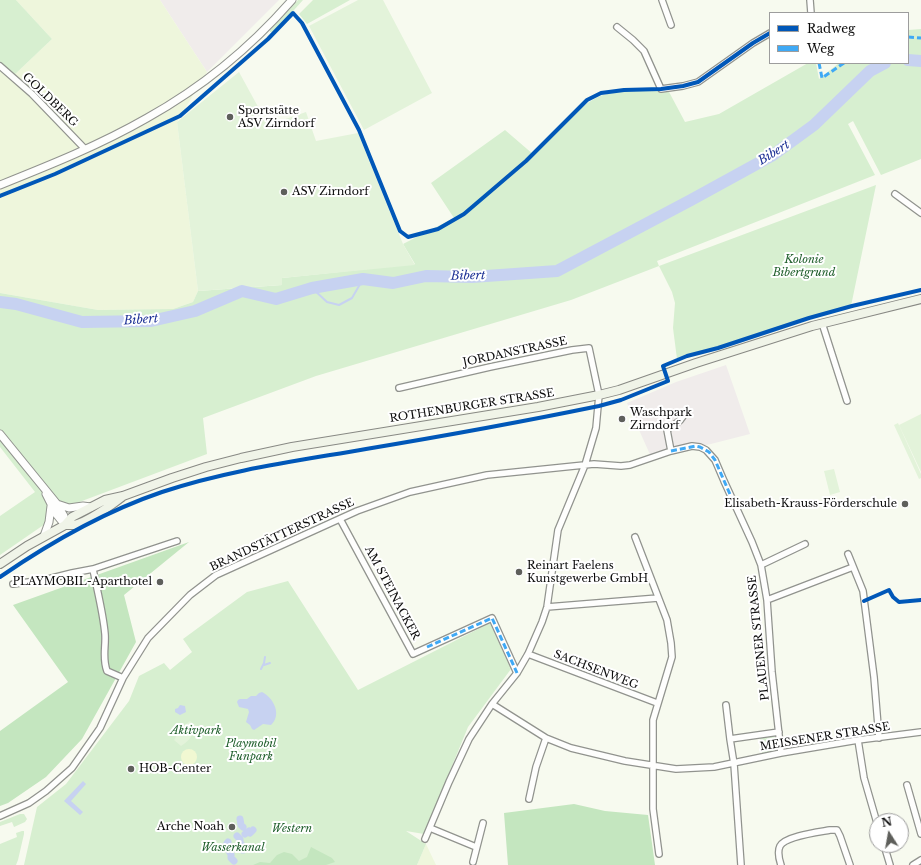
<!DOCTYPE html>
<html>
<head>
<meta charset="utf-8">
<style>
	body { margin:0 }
	#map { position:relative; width:921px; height:865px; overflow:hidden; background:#f7faef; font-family:"Libre Baskerville",serif }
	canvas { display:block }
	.legend { position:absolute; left:769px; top:12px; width:140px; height:52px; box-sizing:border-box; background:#fff; border:1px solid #9d9d9d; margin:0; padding:5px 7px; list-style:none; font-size:12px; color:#0b0b0b }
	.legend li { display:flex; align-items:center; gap:8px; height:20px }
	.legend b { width:20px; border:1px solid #9d9d9d }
	.north { position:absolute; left:869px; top:813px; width:40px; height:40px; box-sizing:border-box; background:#fff; border:1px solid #9d9d9d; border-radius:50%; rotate:349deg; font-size:11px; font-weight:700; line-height:16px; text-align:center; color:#0b0b0b }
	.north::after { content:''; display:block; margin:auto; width:14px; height:18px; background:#5e5f5b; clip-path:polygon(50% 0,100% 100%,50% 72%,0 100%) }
</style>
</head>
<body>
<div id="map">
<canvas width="921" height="865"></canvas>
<ul class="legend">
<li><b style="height:5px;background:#0057b8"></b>Radweg</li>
<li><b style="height:5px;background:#3fa9f5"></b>Weg</li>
</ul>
<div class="north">N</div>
</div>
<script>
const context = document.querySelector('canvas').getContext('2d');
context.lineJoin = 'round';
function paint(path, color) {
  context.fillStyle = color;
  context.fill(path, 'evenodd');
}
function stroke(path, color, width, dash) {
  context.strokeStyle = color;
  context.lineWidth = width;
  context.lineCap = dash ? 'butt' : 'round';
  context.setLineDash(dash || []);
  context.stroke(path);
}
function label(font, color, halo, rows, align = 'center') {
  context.font = font + ' "Libre Baskerville",serif';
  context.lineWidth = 4;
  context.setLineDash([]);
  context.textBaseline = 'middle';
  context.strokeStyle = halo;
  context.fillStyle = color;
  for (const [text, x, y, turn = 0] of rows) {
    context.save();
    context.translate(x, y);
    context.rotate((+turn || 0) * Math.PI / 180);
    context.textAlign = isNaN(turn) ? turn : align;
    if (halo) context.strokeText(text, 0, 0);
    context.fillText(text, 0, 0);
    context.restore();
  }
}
paint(new Path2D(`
	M160 0H279L207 72Z
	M726 365 750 434 652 459 627 403 676 382Z`), '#f0eceb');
paint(new Path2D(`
	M16 0H160L207 72 177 122 198 291 193 302 173 309 98 310 0 293V70L11 78 52 39Z
	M426 844 436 865H417Z`), '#eef6dc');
paint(new Path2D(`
	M0 0H16L52 39 11 78 0 70Z
	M298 0H303L277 29 273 32H270V30Z
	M313 0H350L307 24 299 14Z
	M921 29V159L881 175 853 121 848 124 875 175 657 261 659 266 876 185 851 306 795 321 720 347 677 359 673 328 675 303 672 292 659 266 571 300 316 376 203 418 207 454 74 504 0 555V516L35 492 0 447V293L98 310 173 309 193 302 198 291 282 285V278L415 264 403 244 454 218 431 183 505 130 534 155C552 137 582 99 607 94 626 90 648 91 668 90L685 122 719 114 808 63H816L819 79 839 63H908V30Z
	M288 581 358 690 490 623 511 669 468 727 424 834 406 831 426 844 417 865H24L37 807 66 784 129 701 139 676 164 663 170 670 192 652 183 639 247 592Z
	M775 736 776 747 774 751 762 753 760 738Z
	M20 814H24L27 819 25 822 14 827 12 822 0 826V822Z
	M22 831H24V834L18 860 16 865H0V844L17 837 16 833Z`), '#d7efd0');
paint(new Path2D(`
	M189 542 124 595 136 642 82 739 46 777 8 803 0 806V731L68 682 13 605Z
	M574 804 605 811 648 815 655 865H508L504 813Z
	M311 847 332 858 335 862 326 865H253L260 862 270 863 277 855 284 852 292 854 299 861 307 857Z`), '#c4e6bf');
paint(new Path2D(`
	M181 757a8 8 0 1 1 16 0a8 8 0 1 1-16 0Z`), '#f1f8d2');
paint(new Path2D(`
	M358 0H383L432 93 364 130 309 26Z
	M239 72 268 125 306 112 316 141 358 133 403 244 415 265 282 278V285L198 291 177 122Z
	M921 414V472L899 425Z
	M898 423 921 474V478L919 479 894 425Z
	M834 469 840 492 830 495 824 471Z
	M190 721 199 728 194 730C192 738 187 742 181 746L174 740 181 728Z`), '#e3f3da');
paint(new Path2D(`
	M262 692C274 698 282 715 271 725L263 724 254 730 252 729 250 725 246 722 249 712 248 709 239 707 237 702 238 700 240 699H247L251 696H256L259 693Z
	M180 705 185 706 186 712 180 715 175 712V709L178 708Z
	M83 781 86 784 71 801 83 812 80 815 64 801Z`), '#c7d2f1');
stroke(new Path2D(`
	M312 288 327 302 339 305 352 298 363 279
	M264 665 270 663
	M261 669 264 663 265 657`), '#c7d2f1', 2);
stroke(new Path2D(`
	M240 819 241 825 243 827
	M245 834 249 831 250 833 253 830
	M237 836 240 839V843L242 845 243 850
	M228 842 226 845 230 848 229 851 231 854V858L234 861`), '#c7d2f1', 7);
stroke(new Path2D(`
	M908 60 921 61
	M0 302 16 304 82 322 151 321 195 311 242 291 276 299 312 288 363 279 393 283 426 276 472 277 557 271 691 200 773 155 814 125 870 71 885 63`), '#c7d2f1', 12);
const minor = new Path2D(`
	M662 0 671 25
	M810 0 811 13
	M617 27 633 40 644 51 661 89 683 86 698 82 753 43 770 33
	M0 66 32 94 85 149
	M895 194 921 213
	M822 323 847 401
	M399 388 490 367 572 350 589 348 599 395 596 428 585 465 558 530 547 607 542 622 528 654 517 673 492 704 469 739 449 782 425 839
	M671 451 667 430C675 423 681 423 685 412
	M340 519 413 654 492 618 517 673
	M635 537 667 620 671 643 672 657 653 720V809L659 854
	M848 554 863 591 874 677 879 738
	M761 565 805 544
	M93 569 177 541
	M13 584 44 580 72 573 93 569C97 590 103 612 105 634 106 647 102 658 107 671L123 678
	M767 600 853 567
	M547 607 658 598
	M528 654 657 703
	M492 704 546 738 571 748 625 761 676 769 714 767 781 753 858 740 921 732
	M726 705 730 739
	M858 740 864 778 877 823
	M907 785 921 834
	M529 799 536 767 546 738
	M0 816 29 803 46 791 72 768 100 728 123 678 148 638 190 595 216 575 357 511 410 492 487 475 594 464 621 466 630 465 671 451 692 446 700 447 706 450 715 460 724 481 752 542 761 565 767 600 772 672 781 753
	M430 828 476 847
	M884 845 890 865
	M473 862 483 823
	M741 865 734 764 730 739 779 732
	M781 865C779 859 777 852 780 846 785 836 819 832 830 830H837L840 836 850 865
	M913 865 921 860`);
const tertiary = new Path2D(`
	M0 185C50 165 100 145 147 118 201 88 251 47 292 0
	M0 434 57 504 64 516 65 525
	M46 494 56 514 65 525
	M57 504 69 508 83 506 91 507
	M44 536 49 522 51 506`);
const secondary = new Path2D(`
	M65 525C68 525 71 525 74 525 86 523 112 505 122 497
	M0 564 27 546 65 525 72 517 105 500 123 496 172 478 206 467 241 458 292 447 538 407 599 395 619 390 696 363 812 326 921 299`);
stroke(minor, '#91938e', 8);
stroke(tertiary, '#91938e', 9);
stroke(secondary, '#888984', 10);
stroke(minor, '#fefefd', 5.5);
stroke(tertiary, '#fefefd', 7);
stroke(secondary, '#f0f4e8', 8);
stroke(new Path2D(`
	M908 37 921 38
	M819 63 822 78 844 63
	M671 451 696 446 700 447 709 452 715 460 736 508
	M427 647 492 618 517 673`), '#3fa9f5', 3, [6, 3]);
stroke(new Path2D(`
	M0 196 55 174 180 116 268 39 293 13 302 23 359 130 400 231 408 237 438 229 464 214 526 161 587 100 601 93 624 90 661 89 683 86 698 82 753 43 770 33
	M0 577C51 542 103 512 162 492 228 470 297 461 366 449 444 436 521 422 599 406L621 400 668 381 663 366 687 356 718 348 809 318 852 306 921 290
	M864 601 889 590 893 597 899 602 921 600`), '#0057b8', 4);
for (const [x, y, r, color] of [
	[230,117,4,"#5e5f5b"],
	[284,192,4,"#5e5f5b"],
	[622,419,4,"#5e5f5b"],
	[905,504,4,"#5e5f5b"],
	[519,572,4,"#5e5f5b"],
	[160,582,4,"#5e5f5b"],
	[131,769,4,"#5e5f5b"],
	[232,827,4,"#5e5f5b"]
]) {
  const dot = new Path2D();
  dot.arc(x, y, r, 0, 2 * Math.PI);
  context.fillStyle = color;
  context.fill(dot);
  stroke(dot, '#fff', 1.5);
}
label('11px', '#0b0b0b', '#fff', [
	["GOLDBERG",50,100,44],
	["JORDANSTRASSE",515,352,-12],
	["ROTHENBURGER STRASSE",472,406,-9],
	["BRANDSTÄTTERSTRASSE",282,535,-25],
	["AM STEINACKER",392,593,62],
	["PLAUENER STRASSE",759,638,-96],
	["SACHSENWEG",596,670,21],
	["MEISSENER STRASSE",825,737,-9]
]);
label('11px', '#0b0b0b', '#fff', [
	["Sportstätte",238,111],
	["ASV Zirndorf",238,124],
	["ASV Zirndorf",292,192],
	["Waschpark",630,413],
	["Zirndorf",630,426],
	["Elisabeth-Krauss-Förderschule",897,504,"right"],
	["Reinart Faelens",527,566],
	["Kunstgewerbe GmbH",527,579],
	["PLAYMOBIL-Aparthotel",152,582,"right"],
	["HOB-Center",139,769],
	["Arche Noah",224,827,"right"]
], 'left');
label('italic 11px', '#205f2c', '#fff', [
	["Kolonie",804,260],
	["Bibertgrund",804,273],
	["Aktivpark",196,731],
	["Playmobil",251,744],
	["Funpark",251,757],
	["Western",292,829],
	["Wasserkanal",233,848]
]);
label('italic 12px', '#1c3095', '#fff', [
	["Bibert",774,153,-32],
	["Bibert",468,276,-1],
	["Bibert",141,320,-4]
]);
</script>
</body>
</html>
